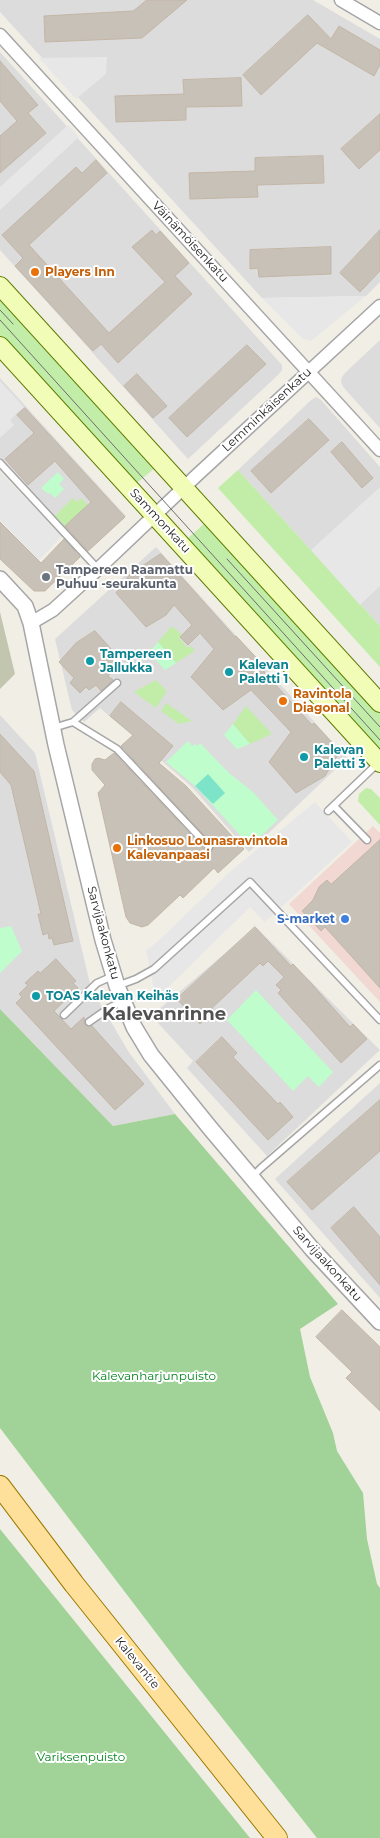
<!DOCTYPE html>
<html>
<head>
<meta charset="utf-8">
<style>
	body { margin:0 }
	canvas { display:block; background:#f0eee5 }
</style>
</head>
<body>
<canvas width="380" height="1838"></canvas>
<script>
const context = document.querySelector('canvas').getContext('2d');
context.lineJoin = 'round';
function paint(path, color) {
  context.fillStyle = color;
  context.fill(path, 'evenodd');
}
function stroke(path, color, width, dash) {
  context.strokeStyle = color;
  context.lineWidth = width;
  context.lineCap = dash ? 'butt' : 'round';
  context.setLineDash(dash || []);
  context.stroke(path);
}
function label(font, color, halo, rows, align = 'center') {
  context.font = font + ' Montserrat,sans-serif';
  context.lineWidth = 4;
  context.setLineDash([]);
  context.textBaseline = 'middle';
  context.strokeStyle = halo;
  context.fillStyle = color;
  for (const [text, x, y, turn = 0] of rows) {
    context.save();
    context.translate(x, y);
    context.rotate((+turn || 0) * Math.PI / 180);
    context.textAlign = isNaN(turn) ? turn : align;
    if (halo) context.strokeText(text, 0, 0);
    context.fillText(text, 0, 0);
    context.restore();
  }
}
paint(new Path2D(`
	M0 0H313L380 39V282L366 296 262 298 0 12Z
	M0 52 282 365V370L278 375 188 459 0 250Z
	M380 340V428L344 388 341 382 342 377 346 372Z
	M0 378 126 516 82 557 0 466Z
	M316 397 321 400 380 467V626L238 470 311 400Z
	M156 547 347 758 249 852 192 787 100 708 84 722 72 710 55 639Z
	M0 715 35 753 91 988 128 1051 175 1114 113 1126 0 1009Z
	M256 927 380 1050 267 1156 187 1068 193 1061 158 1023V1010Z
	M380 1083V1298L275 1179Z`), '#dddcdc');
paint(new Path2D(`
	M373 826 380 833V1002L289 904Z`), '#f2d8d3');
paint(new Path2D(`
	M0 612 15 674 0 689Z`), '#c3c6af');
paint(new Path2D(`
	M0 295 156 467 137 483 77 418 49 391 0 338Z
	M238 470 380 626V667L218 488Z
	M73 498 77 502 81 498 88 505 65 526 55 516Z
	M206 522 380 710V756L186 540Z
	M172 626 182 635 179 638 188 648 191 646 195 651 176 663 158 642Z
	M156 680 167 691 156 708 134 692Z
	M166 703 192 721 179 724 161 711Z
	M246 706 272 734 250 744 233 724Z
	M366 788 371 789 380 798V825L358 801 359 794Z`), '#c1eda8');
paint(new Path2D(`
	M0 1009 113 1126 175 1114 338 1304 300 1329 310 1377 333 1433 337 1451 363 1493 367 1539 377 1584 380 1588V1838H317L182 1667 0 1428Z
	M0 1529 250 1838H0Z`), '#a1d297');
paint(new Path2D(`
	M58 472 64 479 59 484 64 489 55 498 50 493 48 494 41 488Z
	M158 642 176 663 165 670 149 653Z
	M233 724 250 744 237 749 224 735Z
	M188 741 192 746 195 744 197 746 200 743 229 773 253 792 278 820 250 846 195 786 166 762Z
	M11 926 22 951 0 973V928Z
	M256 990 333 1072 319 1087 308 1076 293 1091 227 1020Z`), '#bffdcc');
paint(new Path2D(`
	M208 774 225 793 213 804 195 786Z`), '#7ee4c9');
paint(new Path2D(`
	M107 57 106 74 76 99 39 58Z
	M68 125 79 137 0 210V187Z
	M366 296 311 341 302 338 262 298Z
	M0 381 24 407 10 420 14 425 0 438Z
	M0 472 62 536 39 560 0 520Z
	M380 487V586L360 605 311 550Z
	M315 802 352 842 265 922 250 907 156 999 146 950 155 944 231 871Z`), '#e7e7e7');
const building = new Path2D(`
	M147 0H187L142 38 45 42 44 16 133 11Z
	M308 15 331 39 339 26 380 50V65L374 76 317 43 261 95 243 75Z
	M0 61 38 105 28 113 46 133 0 173V136L17 121 0 101Z
	M241 78 242 106 186 107V120L116 122 115 96 184 94 183 80Z
	M380 114V150L359 169 341 149Z
	M323 156 324 183 257 185 258 197 190 199 189 173 255 171V158Z
	M96 160 107 173 29 245 109 333 165 282 132 247 152 230 156 235 160 231 189 263 175 276 192 294 118 363 101 344 93 351 15 266 23 258 2 235 76 167 82 173Z
	M380 230V271L360 292 340 273Z
	M331 247V274L259 277 258 268 250 269V250Z
	M247 345 266 364 187 437 169 418Z
	M137 374 167 406 153 418 124 386Z
	M25 408 125 517 88 551 65 526 91 502 55 461 28 485 5 459 34 433 17 415Z
	M309 419 329 440 271 493 251 471Z
	M342 442 373 478 362 488 331 452Z
	M0 522 41 563 64 539 80 557 45 591H34L0 559Z
	M161 554 235 637 236 636 266 668 264 672 312 725 314 723 340 751 325 776 296 793 269 762 291 732 251 690 223 710 191 677 214 649 200 633 188 645 180 637 192 625 174 605 166 615 146 627 116 593 130 574Z
	M95 631 121 660 108 676 113 680 101 691 96 685 89 690 86 687 80 693 70 683 74 678 59 662 76 643Z
	M121 702 173 746 159 763 186 786 244 849 218 873 214 868 183 898 180 895 148 925 142 927 130 923 126 917 98 793 105 785 92 770V764L95 759 98 758 105 760 114 753 205 850 211 852 214 846 121 746 133 735 110 716Z
	M0 734 34 771 73 941 54 945 52 938 49 939 48 933 43 935 38 914H41L11 785 0 772Z
	M380 840V988L325 927 321 931 302 911 313 900 319 887 327 880 331 884Z
	M255 927 291 966 293 964 311 983 350 1027 353 1024 367 1039 341 1063 278 993 281 990 276 985 284 977 268 961 263 966 260 963 212 1008 214 1010 200 1024 177 999Z
	M56 959 76 981 73 983 78 988 54 1011 71 1029 84 1017 85 1025 92 1026 144 1084 115 1110 16 1003 22 997 19 994 28 985 25 983 38 971 40 973Z
	M222 1037 237 1053 233 1057 278 1104 280 1102 293 1117 268 1140 196 1062Z
	M380 1100V1151L312 1210 287 1182Z
	M354 1207 380 1237V1285L331 1228Z
	M342 1310 380 1347V1411L346 1378 352 1372 316 1337Z`);
paint(building, '#c8c1b7');
stroke(building, '#c3b6a6', 1);
const service = new Path2D(`
	M0 463 98 569
	M73 722 117 683
	M53 728 73 722 117 749 209 847
	M334 806 367 840
	M328 811 377 764
	M117 986 136 979 154 969 250 882 380 1020
	M64 1015 97 983 113 976
	M89 1022 109 1008 123 1001
	M251 1178 261 1168 380 1065`);
const minor = new Path2D(`
	M341 0 380 23
	M0 35 380 450
	M31 623 53 610 98 569 196 476 380 306`);
const tertiary = new Path2D(`
	M0 579 25 606 31 623 56 745 103 940 117 986 134 1027 151 1055 210 1128 312 1249 380 1322`);
const secondary = new Path2D(`
	M0 286 380 703
	M0 346 380 763`);
const primary = new Path2D(`
	M0 1486 74 1584 277 1838`);
stroke(service, '#a6a6a6', 9);
stroke(minor, '#a6a6a6', 15);
stroke(tertiary, '#a6a6a6', 18);
stroke(secondary, '#5f7c00', 20);
stroke(primary, '#9a7a00', 22);
stroke(service, '#fff', 6);
stroke(minor, '#fff', 12);
stroke(tertiary, '#fff', 15);
stroke(secondary, '#f1fdb6', 18);
stroke(primary, '#ffe09b', 20);
stroke(new Path2D(`
	M0 310 13 324
	M0 320 380 740
	M227 559 380 727`), '#6d6d6d', 1);
for (const [x, y, r, color] of [
	[35,272,5,"#e8710a"],
	[46,577,5,"#6b7280"],
	[90,661,5,"#0f9aa8"],
	[229,672,5,"#0f9aa8"],
	[283,701,5,"#e8710a"],
	[304,757,5,"#0f9aa8"],
	[117,848,5,"#e8710a"],
	[345,919,5,"#3f7fe0"],
	[36,996,5,"#0f9aa8"]
]) {
  const dot = new Path2D();
  dot.arc(x, y, r, 0, 2 * Math.PI);
  context.fillStyle = color;
  context.fill(dot);
  stroke(dot, '#fff', 2);
}
label('12px', '#1f1f1f', '#fff', [
	["Väinämöisenkatu",190,242,47],
	["Lemminkäisenkatu",267,410,-43],
	["Sammonkatu",160,521,47],
	["Sarvijaakonkatu",103,933,75],
	["Sarvijaakonkatu",327,1264,48],
	["Kalevantie",137,1663,51]
]);
label('bold 12px', '#c56008', '#fff', [
	["Players Inn",45,272],
	["Ravintola",293,694],
	["Diagonal",293,708],
	["Linkosuo Lounasravintola",127,841],
	["Kalevanpaasi",127,855]
], 'left');
label('bold 12px', '#5b616d', '#fff', [
	["Tampereen Raamattu",56,570],
	["Puhuu -seurakunta",56,584]
], 'left');
label('bold 12px', '#0d838f', '#fff', [
	["Tampereen",100,654],
	["Jallukka",100,668],
	["Kalevan",239,665],
	["Paletti 1",239,679],
	["Kalevan",314,750],
	["Paletti 3",314,764],
	["TOAS Kalevan Keihäs",46,996]
], 'left');
label('bold 12px', '#366cbe', '#fff', [
	["S-market",335,919]
], 'right');
label('12px', '#05851f', '#fff', [
	["Kalevanharjunpuisto",154,1376],
	["Variksenpuisto",81,1757]
]);
label('bold 18px', '#525252', '#fff', [
	["Kalevanrinne",164,1015]
]);
</script>
</body>
</html>
